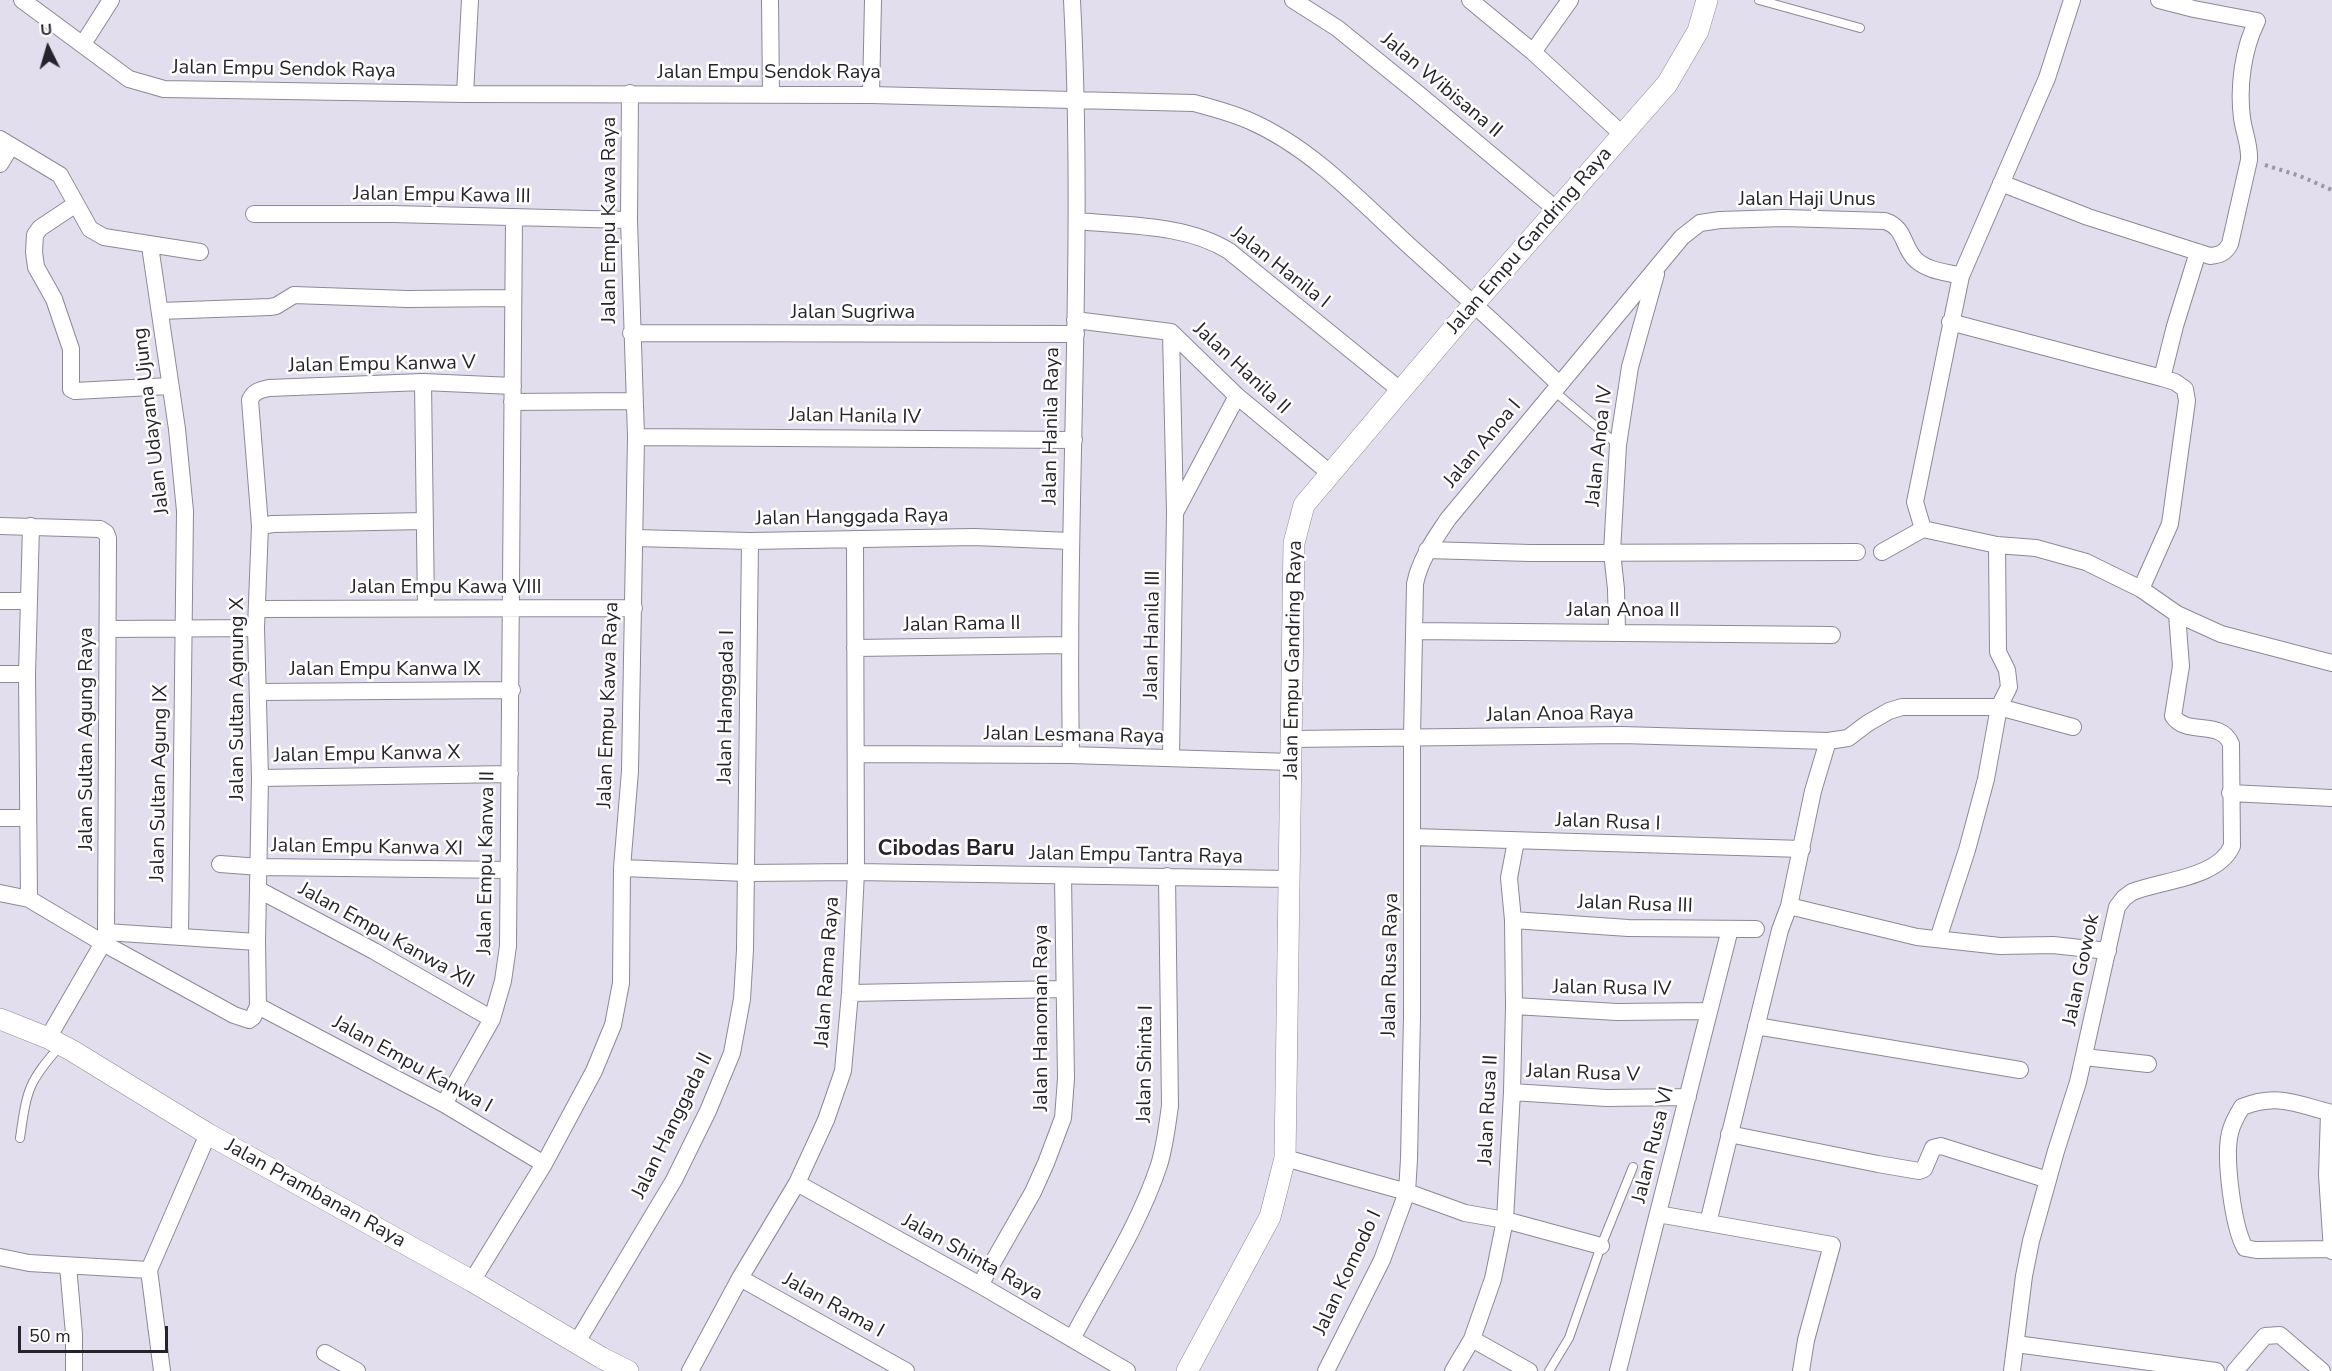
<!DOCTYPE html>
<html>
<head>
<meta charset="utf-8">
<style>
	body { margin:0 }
	#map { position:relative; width:2332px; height:1371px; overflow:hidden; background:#e3deee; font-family:"Nunito Sans",sans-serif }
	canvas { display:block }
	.north { position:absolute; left:18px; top:18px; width:60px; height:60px; -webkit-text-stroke:4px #fff; paint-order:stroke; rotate:355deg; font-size:16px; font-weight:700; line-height:24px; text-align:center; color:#26242a }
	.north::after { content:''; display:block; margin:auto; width:21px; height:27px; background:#26242a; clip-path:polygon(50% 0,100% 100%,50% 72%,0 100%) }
	.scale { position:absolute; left:18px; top:1326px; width:150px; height:27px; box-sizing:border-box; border:3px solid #26242a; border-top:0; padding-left:8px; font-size:18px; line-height:21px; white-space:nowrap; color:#26242a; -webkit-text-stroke:4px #fff; paint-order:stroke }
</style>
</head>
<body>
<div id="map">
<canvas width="2332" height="1371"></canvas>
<div class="north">U</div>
<div class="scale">50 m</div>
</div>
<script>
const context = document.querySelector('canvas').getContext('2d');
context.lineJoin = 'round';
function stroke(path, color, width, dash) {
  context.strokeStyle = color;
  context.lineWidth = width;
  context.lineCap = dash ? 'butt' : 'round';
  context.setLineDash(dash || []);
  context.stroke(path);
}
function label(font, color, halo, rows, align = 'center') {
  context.font = font + ' "Nunito Sans",sans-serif';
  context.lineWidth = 5;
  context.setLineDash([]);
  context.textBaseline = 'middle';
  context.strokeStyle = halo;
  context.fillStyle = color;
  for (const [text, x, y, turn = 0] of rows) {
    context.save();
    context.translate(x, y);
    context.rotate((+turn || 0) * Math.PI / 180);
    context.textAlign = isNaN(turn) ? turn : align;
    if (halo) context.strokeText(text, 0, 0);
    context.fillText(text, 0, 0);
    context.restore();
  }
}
const service = new Path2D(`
	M1759 0 1860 28
	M1554 391 1618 445
	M20 1138C27 1089 28 1082 61 1045
	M1549 1371 1569 1338 1601 1246 1633 1167`);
const minor = new Path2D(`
	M22 0 129 79 164 89 465 94 871 95 1194 103C1213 108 1232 113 1250 121 1314 149 1364 205 1415 251 1464 295 1512 339 1559 384
	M770 0 771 94
	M1293 0 1337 28 1416 92 1558 211
	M1470 0 1533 52 1623 135
	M2072 0 2047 78 1961 276 1915 502 1923 529 1997 545 2036 548 2086 562 2141 589 2177 614 2221 634 2332 663
	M83 44 111 0
	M1533 52 1570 0
	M465 94 470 0
	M871 95 873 0
	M0 139 60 175 90 229 104 237 200 252
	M0 164 11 146
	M2001 183 2088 217 2210 256C2220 255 2225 253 2230 244L2249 160C2250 145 2244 133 2242 118 2238 86 2243 49 2257 21L2194 9 2159 0
	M76 204 40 228 35 235 34 252 36 267 54 299 71 349V389L75 391 170 386
	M254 214H393L629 220
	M1078 221C1127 226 1186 224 1229 251L1400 390
	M150 246 177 429 185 511 180 937
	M160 311 270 307 276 306 294 295 407 299 512 298
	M1075 320 1171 332 1237 396 1331 474
	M1950 322 2162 378 2175 382 2185 389 2187 401 2170 524 2141 589
	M631 333 1076 334
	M2162 378 2175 326 2198 252
	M423 382 426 608
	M512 402 634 401
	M636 437 1074 440
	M1176 511 1237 396
	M0 526 100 529 106 533 108 538 106 932 103 943 48 1038
	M260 526 273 524 425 521
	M634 538 750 541 974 537 1070 541
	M1427 550 1530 553 1857 552
	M1882 552 1923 529
	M0 601H29
	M258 609 634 608
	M109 629 256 628
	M1415 631 1832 635
	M1617 631 1616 589 1612 552 1618 445 1630 367 1656 274
	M855 648 1068 645
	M0 674H27
	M259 692 512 690
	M1292 739 1622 735 1828 741 1848 738 1868 723 1889 711 1902 707H1999L2073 727
	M856 754 1071 755 1291 762
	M1071 755C1066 503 1085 252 1072 0
	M1171 758 1175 512 1171 332
	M260 778 510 774
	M2230 793 2332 798
	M0 818H28
	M1413 837 1802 849
	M220 864 260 867 509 870
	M622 868 746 873 856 872 1289 879
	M259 890 374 951 492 1019
	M0 893 29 899 103 943 234 1015 249 1020 253 1017 258 1006 257 942 260 778 256 628 260 526 250 400C254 391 260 390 269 388L423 382 513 386
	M29 899 27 674 31 526
	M1789 906 1917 937 2000 946 2053 945 2108 951
	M1513 920 1628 928 1756 929
	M106 932 257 942
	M1938 939 1967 850 1986 779 1999 707 2009 687 2007 670 1998 652 1997 545
	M850 993 1064 989
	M258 1006 444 1104 544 1164
	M1514 1006 1617 1012 1709 1011
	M1756 1026 2020 1070
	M2084 1057 2148 1064
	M1512 1092 1606 1098 1688 1097
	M444 1104 492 1019 503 981 508 946 514 219
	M2329 1113 2327 1175 2332 1251
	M2332 1113C2296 1104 2278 1093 2242 1107 2237 1115 2232 1124 2230 1133 2224 1157 2233 1227 2245 1248L2256 1250 2332 1249
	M1729 1134 1878 1164 1919 1171 1924 1169 1933 1148 1941 1146 2048 1180
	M1285 1158 1407 1192 1465 1213 1505 1220 1601 1246
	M797 1183 980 1285 1127 1371
	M1658 1214 1832 1245 1806 1340 1801 1371
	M1708 1223 1780 930 1789 906 1813 791 1828 741
	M0 1257 29 1263 149 1270
	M68 1266 74 1334V1371
	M740 1278 906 1371
	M472 1281 544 1164 594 1071 613 1025 621 983 622 868 630 771 636 437 629 220 630 93
	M980 1285 1033 1192 1046 1163 1063 1118 1066 1079 1063 876
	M1072 1339C1102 1282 1139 1226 1159 1165 1165 1146 1167 1126 1170 1106L1167 876
	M1472 1339 1529 1371
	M577 1342 674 1180 708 1111 732 1053 742 999 745 950 750 541
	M2016 1344 2216 1371
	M325 1353 357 1371
	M162 1371 149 1270 208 1134
	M690 1371 740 1278 797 1183 826 1120 843 1071 850 993 856 872 855 539
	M1326 1371 1382 1260 1407 1192 1409 1159 1412 1016V738L1415 584C1420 559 1434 540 1448 519L1682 237 1700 223 1720 220 1784 218 1885 221C1906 228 1902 247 1916 260 1928 271 1946 272 1961 276
	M1453 1371 1472 1339 1493 1279 1505 1220 1512 1092 1514 1006 1513 920 1509 878 1516 841
	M1618 1371 1730 929
	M2012 1371 2024 1276 2031 1241 2056 1151 2078 1082 2117 907 2124 898 2132 892C2163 880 2218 878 2232 846L2231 744C2220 718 2187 737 2173 716L2181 666 2177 614
	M2235 1371 2265 1336 2280 1335 2322 1371`);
const tertiary = new Path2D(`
	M0 1019 48 1038 71 1050 208 1134 472 1281 602 1358 628 1371
	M1187 1371 1270 1217 1285 1158 1294 543 1304 505 1474 304 1667 84 1698 31 1707 0`);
stroke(service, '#8d8897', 10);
stroke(minor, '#8d8897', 18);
stroke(tertiary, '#8d8897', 22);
stroke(new Path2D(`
	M2265 165 2300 176 2332 190`), '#9a96a2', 4, [3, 4.5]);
stroke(service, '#fff', 8);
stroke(minor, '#fff', 16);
stroke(tertiary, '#fff', 21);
label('20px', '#26242a', '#fff', [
	["Jalan Empu Sendok Raya",284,70,1],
	["Jalan Empu Sendok Raya",769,73],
	["Jalan Wibisana II",1441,86,40],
	["Jalan Empu Kawa III",442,196,1],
	["Jalan Haji Unus",1807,200],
	["Jalan Empu Kawa Raya",610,220,-90],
	["Jalan Empu Gandring Raya",1530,241,-49],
	["Jalan Hanila I",1280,268,38],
	["Jalan Sugriwa",853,313],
	["Jalan Empu Kanwa V",382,365,-1],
	["Jalan Hanila II",1241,369,43],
	["Jalan Hanila IV",855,417,1],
	["Jalan Udayana Ujung",152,421,-97],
	["Jalan Hanila Raya",1052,426,-89],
	["Jalan Anoa I",1483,444,-50],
	["Jalan Anoa IV",1600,446,-84],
	["Jalan Hanggada Raya",852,518,-1],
	["Jalan Empu Kawa VIII",446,588],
	["Jalan Anoa II",1623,611],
	["Jalan Rama II",962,625,-1],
	["Jalan Hanila III",1153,635,-89],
	["Jalan Empu Gandring Raya",1294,660,-89],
	["Jalan Empu Kanwa IX",385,670],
	["Jalan Sultan Agnung X",238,699,-90],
	["Jalan Empu Kawa Raya",609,705,-88],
	["Jalan Hanggada I",727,707,-89],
	["Jalan Anoa Raya",1560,715,-1],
	["Jalan Lesmana Raya",1074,736,1],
	["Jalan Sultan Agung Raya",87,739,-90],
	["Jalan Empu Kanwa X",367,755,-1],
	["Jalan Sultan Agung IX",160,783,-89],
	["Jalan Rusa I",1608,823,2],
	["Jalan Empu Kanwa XI",367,848,1],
	["Jalan Empu Tantra Raya",1136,856,1],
	["Jalan Empu Kanwa II",487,863,-89],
	["Jalan Rusa III",1635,905,2],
	["Jalan Empu Kanwa XII",386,936,29],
	["Jalan Rusa Raya",1391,965,-89],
	["Jalan Gowok",2082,970,-78],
	["Jalan Rama Raya",828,972,-86],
	["Jalan Rusa IV",1612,989,1],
	["Jalan Hanoman Raya",1042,1018,-90],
	["Jalan Shinta I",1146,1064,-89],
	["Jalan Empu Kanwa I",412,1065,29],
	["Jalan Rusa V",1583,1074,2],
	["Jalan Rusa II",1489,1110,-87],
	["Jalan Hanggada II",673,1126,-64],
	["Jalan Rusa VI",1654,1145,-76],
	["Jalan Prambanan Raya",315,1194,29],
	["Jalan Shinta Raya",972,1258,29],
	["Jalan Komodo I",1348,1273,-65],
	["Jalan Rama I",833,1306,29]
]);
label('bold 22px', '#26242a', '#fff', [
	["Cibodas Baru",946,850]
]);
</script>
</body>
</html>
